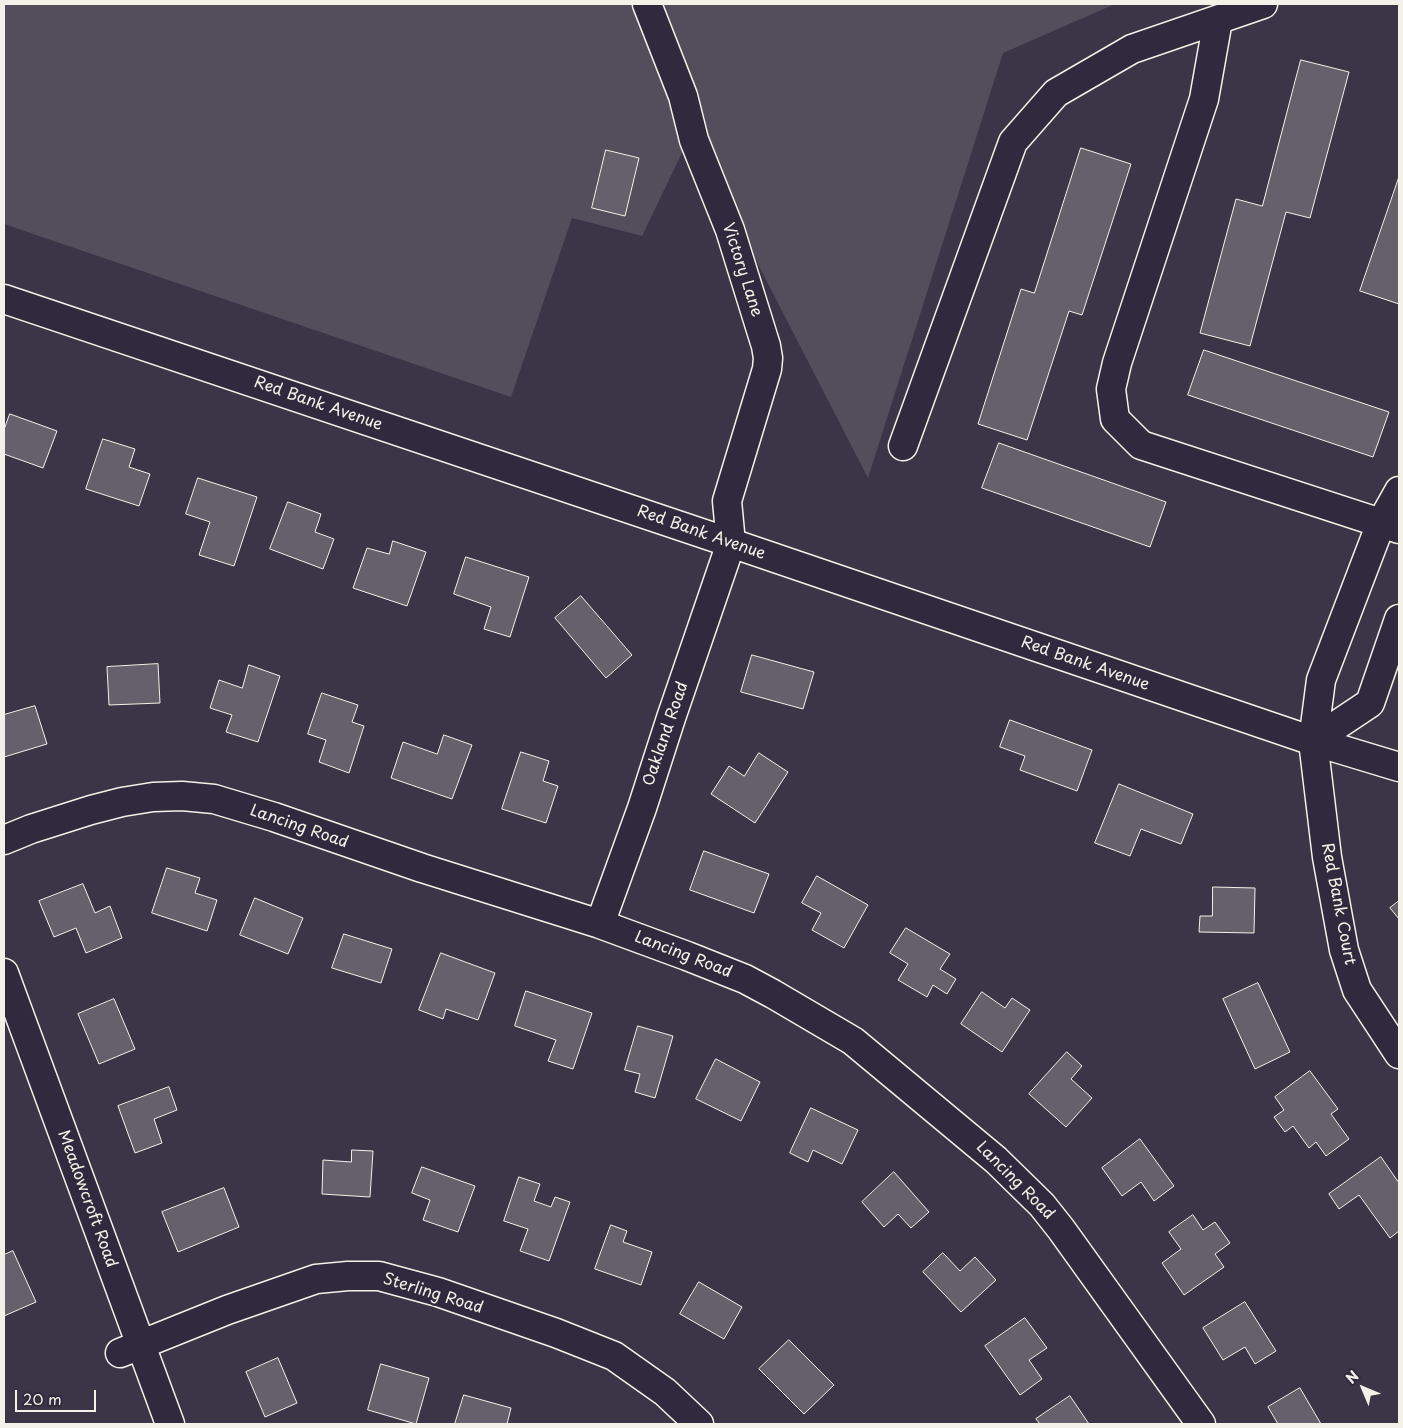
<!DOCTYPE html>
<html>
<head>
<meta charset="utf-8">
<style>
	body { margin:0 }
	#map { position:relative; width:1403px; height:1428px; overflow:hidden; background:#3b3647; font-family:"Playpen Sans",sans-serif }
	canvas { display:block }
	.frame { position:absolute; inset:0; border:5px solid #f4f1e8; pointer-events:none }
	.north { position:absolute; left:1338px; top:1363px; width:50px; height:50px; -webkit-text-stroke:4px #2f2a3d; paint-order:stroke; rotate:315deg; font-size:14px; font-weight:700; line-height:20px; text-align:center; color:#f4f1e8 }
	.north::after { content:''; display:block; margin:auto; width:18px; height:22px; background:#f4f1e8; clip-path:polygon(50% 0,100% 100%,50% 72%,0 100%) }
	.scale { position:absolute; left:15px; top:1390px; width:81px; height:22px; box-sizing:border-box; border:2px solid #f4f1e8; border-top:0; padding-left:6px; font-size:15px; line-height:18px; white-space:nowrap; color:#f4f1e8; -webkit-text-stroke:4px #2f2a3d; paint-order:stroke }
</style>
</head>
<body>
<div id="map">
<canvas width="1403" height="1428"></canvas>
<div class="frame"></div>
<div class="north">N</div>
<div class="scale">20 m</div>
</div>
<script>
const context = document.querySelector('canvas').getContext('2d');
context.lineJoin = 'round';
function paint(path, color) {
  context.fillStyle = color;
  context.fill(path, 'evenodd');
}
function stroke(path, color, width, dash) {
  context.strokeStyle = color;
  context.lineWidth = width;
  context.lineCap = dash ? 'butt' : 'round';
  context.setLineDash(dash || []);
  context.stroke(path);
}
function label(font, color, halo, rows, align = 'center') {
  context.font = font + ' "Playpen Sans",sans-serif';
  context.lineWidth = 4.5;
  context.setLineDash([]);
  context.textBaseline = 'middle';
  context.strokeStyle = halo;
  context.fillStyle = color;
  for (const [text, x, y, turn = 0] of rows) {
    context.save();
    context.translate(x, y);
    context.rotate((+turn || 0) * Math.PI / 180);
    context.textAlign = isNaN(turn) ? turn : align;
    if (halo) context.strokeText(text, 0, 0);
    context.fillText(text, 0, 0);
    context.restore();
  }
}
paint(new Path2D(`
	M4 4H1115L1003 53 868 478 691 134 642 236 572 218 511 397 4 224Z`), '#534e5c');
const building = new Path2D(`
	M1301 60 1349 72 1310 218 1286 212 1250 346 1200 333 1236 199 1262 206Z
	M1081 148 1131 164 1082 315 1069 311 1027 440 978 424 1021 289 1034 293Z
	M606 150 639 158 625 216 592 208Z
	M1399 177V304L1360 291Z
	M1204 350 1389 412 1373 457 1188 395Z
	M10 414 57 431 43 468 4 454V430Z
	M103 439 135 449 129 467 150 474 139 506 86 489Z
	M999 443 1166 502 1150 547 982 488Z
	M198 478 257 497 234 566 199 555 210 522 186 514Z
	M288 502 321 514 315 532 334 539 323 569 270 549Z
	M393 541 426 552 407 606 353 588 367 548 389 554Z
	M466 557 529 577 510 637 484 629 491 607 454 594Z
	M581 596 632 655 606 678 555 618Z
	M752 655 814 672 803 709 741 692Z
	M158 664 160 703 109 705 107 667Z
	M249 665 280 676 258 742 226 732 232 715 210 708 219 680 242 688Z
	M322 693 358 705 352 722 364 726 349 773 319 762 326 740 308 734Z
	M35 706 47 744 4 757V715Z
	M1010 720 1092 750 1077 791 1020 770 1025 756 1000 747Z
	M444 735 472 745 452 799 391 778 403 742 437 754Z
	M521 752 549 761 543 781 558 786 546 823 502 809Z
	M759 753 788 772 755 823 711 794 729 766 744 776Z
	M1119 784 1193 814 1181 844 1141 829 1130 856 1095 843Z
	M704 851 769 874 754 913 690 890Z
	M167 868 200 878 195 893 217 900 207 931 152 913Z
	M817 876 868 905 844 948 812 930 821 913 802 903Z
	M83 884 95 913 110 906 122 938 86 953 76 928 54 937 39 901Z
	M1213 887 1255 888 1254 933 1199 932 1200 916H1212Z
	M255 898 303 918 288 954 240 935Z
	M1399 901V919L1390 908Z
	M906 928 950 954 940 969 956 979 947 994 933 985 927 997 898 980 908 964 890 953Z
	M344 934 392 949 381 983 332 968Z
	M441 953 495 973 478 1020 446 1009 443 1019 419 1010Z
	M1258 983 1290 1052 1255 1069 1223 999Z
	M526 991 592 1013 573 1069 548 1061 556 1040 515 1026Z
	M982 992 1005 1008 1012 998 1030 1010 1002 1052 961 1024Z
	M114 999 135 1049 99 1064 78 1014Z
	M638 1026 673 1036 655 1098 635 1092 640 1074 625 1070Z
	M1067 1052 1082 1066 1071 1079 1092 1098 1066 1127 1029 1094Z
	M716 1059 760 1082 741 1121 696 1099Z
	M1310 1071 1338 1109 1331 1114 1349 1139 1326 1156 1316 1142 1309 1148 1293 1126 1285 1132 1274 1117 1284 1110 1275 1097Z
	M169 1087 177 1110 154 1119 162 1143 135 1153 118 1106Z
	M811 1108 858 1130 842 1164 813 1150 808 1162 790 1153Z
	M1140 1139 1174 1186 1154 1201 1141 1182 1122 1196 1102 1168Z
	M352 1150 373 1151 370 1197 322 1194 323 1160 351 1162Z
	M1381 1157 1399 1183V1231L1390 1238 1359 1195 1339 1209 1329 1194Z
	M422 1167 475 1186 458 1232 423 1220 430 1200 412 1193Z
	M894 1172 929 1212 911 1228 898 1214 884 1227 862 1202Z
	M519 1177 540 1184 534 1201 551 1207 555 1197 570 1202 549 1261 520 1251 528 1229 504 1221Z
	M224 1188 239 1227 178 1252 162 1212Z
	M1193 1215 1203 1230 1215 1222 1230 1243 1215 1254 1224 1267 1184 1295 1162 1263 1181 1249 1169 1232Z
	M611 1225 627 1231 623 1242 652 1252 641 1285 595 1269Z
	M13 1251 36 1302 4 1316V1255Z
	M943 1253 960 1271 975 1257 996 1280 961 1312 923 1272Z
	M699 1282 742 1307 724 1339 680 1314Z
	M1245 1302 1276 1351 1255 1364 1245 1347 1223 1360 1203 1328Z
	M1025 1318 1047 1348 1029 1360 1042 1379 1020 1395 985 1346Z
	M789 1340 834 1385 804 1414 759 1369Z
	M278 1358 297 1403 265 1417 246 1372Z
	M381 1364 429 1378 416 1424 368 1410Z
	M1300 1388 1321 1424H1278L1268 1407Z
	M464 1395 511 1408 507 1424H455Z
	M1070 1396 1089 1424H1040L1036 1419Z`);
paint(building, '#65616c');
stroke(building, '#f4f1e8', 1);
const street = new Path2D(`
	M1218 20 1204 99 1117 363 1111 389 1115 419 1141 445 1399 529
	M903 446 1013 142 1056 93 1132 49 1263 4
	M1399 491 1381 523 1321 680 1313 741 1327 857 1344 950 1357 990 1399 1054
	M1313 741 1370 703 1399 619
	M4 840 31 829 91 810 122 802 153 797 182 796 214 799 274 817 422 868 600 924 687 956 745 979 773 994 853 1041 996 1160 1042 1205 1061 1229 1201 1424
	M600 924 642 808 671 718 731 543 727 501 767 369 768 358 766 346 730 230 694 140 683 96 647 4
	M4 973 170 1424
	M120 1353 227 1310 316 1279 348 1276H379L438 1292 556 1333 614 1356 665 1392 699 1424`);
const secondary = new Path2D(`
	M4 299 731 543 1313 741 1399 767`);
stroke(street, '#f4f1e8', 31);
stroke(secondary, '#f4f1e8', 31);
stroke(street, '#2f2a3d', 28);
stroke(secondary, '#2f2a3d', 28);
label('16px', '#f4f1e8', '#2f2a3d', [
	["Victory Lane",742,270,72],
	["Red Bank Avenue",318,404,19],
	["Red Bank Avenue",701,533,19],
	["Red Bank Avenue",1085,664,19],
	["Oakland Road",666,734,-71],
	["Lancing Road",299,827,19],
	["Red Bank Court",1338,904,79],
	["Lancing Road",683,955,21],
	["Lancing Road",1015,1181,45],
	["Meadowcroft Road",87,1199,70],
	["Sterling Road",433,1294,17]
]);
</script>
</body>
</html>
